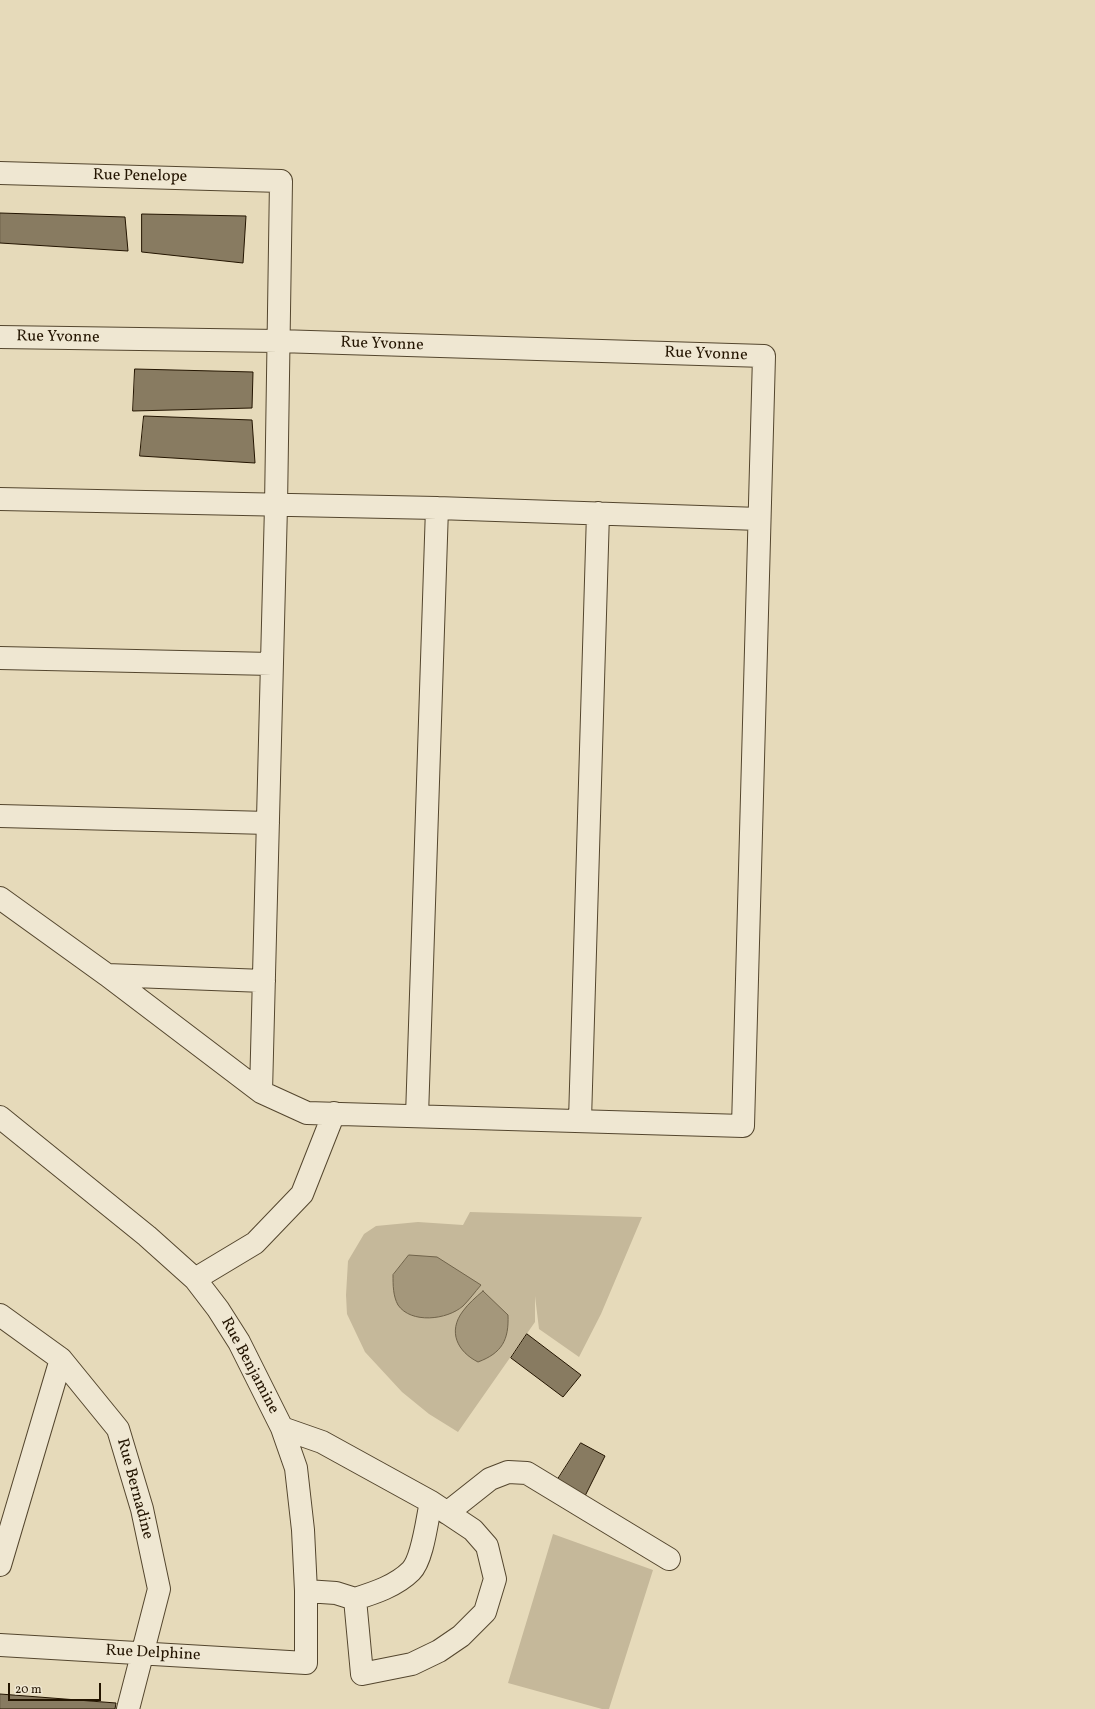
<!DOCTYPE html>
<html>
<head>
<meta charset="utf-8">
<style>
	body { margin:0 }
	#map { position:relative; width:1095px; height:1709px; overflow:hidden; background:#e6daba; font-family:Vollkorn,serif }
	canvas { display:block }
	.scale { position:absolute; left:8px; top:1683px; width:93px; height:18px; box-sizing:border-box; border:2px solid #231400; border-top:0; padding-left:5px; font-size:12px; line-height:14px; white-space:nowrap; color:#231400; -webkit-text-stroke:3px #efe7d2; paint-order:stroke }
</style>
</head>
<body>
<div id="map">
<canvas width="1095" height="1709"></canvas>
<div class="scale">20 m</div>
</div>
<script>
const context = document.querySelector('canvas').getContext('2d');
context.lineJoin = 'round';
function paint(path, color) {
  context.fillStyle = color;
  context.fill(path, 'evenodd');
}
function stroke(path, color, width, dash) {
  context.strokeStyle = color;
  context.lineWidth = width;
  context.lineCap = dash ? 'butt' : 'round';
  context.setLineDash(dash || []);
  context.stroke(path);
}
function label(font, color, halo, rows, align = 'center') {
  context.font = font + ' Vollkorn,serif';
  context.lineWidth = 3;
  context.setLineDash([]);
  context.textBaseline = 'middle';
  context.strokeStyle = halo;
  context.fillStyle = color;
  for (const [text, x, y, turn = 0] of rows) {
    context.save();
    context.translate(x, y);
    context.rotate((+turn || 0) * Math.PI / 180);
    context.textAlign = isNaN(turn) ? turn : align;
    if (halo) context.strokeText(text, 0, 0);
    context.fillText(text, 0, 0);
    context.restore();
  }
}
paint(new Path2D(`
	M470 1212 642 1217 601 1314 579 1357 539 1329 535 1296V1322L458 1432 429 1414 402 1392 365 1352 347 1314 346 1295 348 1261 364 1234 376 1226 418 1222 463 1225Z
	M553 1534 653 1570 609 1709H602L508 1683Z`), '#c5b89a');
const water = new Path2D(`
	M409 1255 437 1257 481 1285C475 1292 469 1300 463 1306 447 1320 411 1324 398 1305 393 1296 393 1285 393 1275Z
	M483 1291 508 1315C509 1340 502 1353 478 1362 458 1352 447 1332 463 1311 468 1304 476 1297 483 1291Z`);
paint(water, '#a4977b');
stroke(water, '#70634a', 1);
const building = new Path2D(`
	M0 213 125 217 128 251 0 243Z
	M142 214 246 216 243 263 142 252Z
	M135 369 253 372 252 408 133 411Z
	M144 416 252 420 255 463 140 456Z
	M527 1334 581 1375 563 1397 511 1358Z
	M581 1443 605 1456 585 1496 558 1479Z
	M0 1694 116 1703 115 1709H0Z`);
paint(building, '#887b61');
stroke(building, '#231400', 1);
const minor = new Path2D(`
	M0 173 281 181 276 506 261 1092
	M0 337 278 341 764 356 743 1126 307 1113 261 1092 107 975 0 898
	M0 499 437 508 759 519
	M0 658 272 664
	M0 816 268 823
	M107 975 264 981
	M417 1116 437 508
	M0 1117 147 1236 195 1279 218 1309 239 1342 282 1428 296 1468 303 1530 306 1591V1663L0 1645
	M580 1120 598 513
	M195 1279 255 1243 302 1194 334 1113
	M0 1315 61 1359 118 1429 142 1509 159 1589 128 1709
	M282 1428 322 1442 431 1502 473 1530 487 1546 495 1579 485 1612 461 1636 439 1651 412 1664 362 1674 355 1599 336 1593 306 1591
	M447 1513 490 1479 508 1472 527 1473 669 1559
	M0 1565 61 1359
	M355 1599C374 1593 396 1586 411 1571 423 1559 427 1519 431 1502`);
stroke(minor, '#54462e', 24);
stroke(minor, '#efe7d2', 22);
label('16px', '#231400', '#efe7d2', [
	["Rue Penelope",140,177,1],
	["Rue Yvonne",58,338,1],
	["Rue Yvonne",382,345,2],
	["Rue Yvonne",706,355,2],
	["Rue Benjamine",249,1366,62],
	["Rue Bernadine",134,1489,75],
	["Rue Delphine",153,1654,3]
]);
</script>
</body>
</html>
